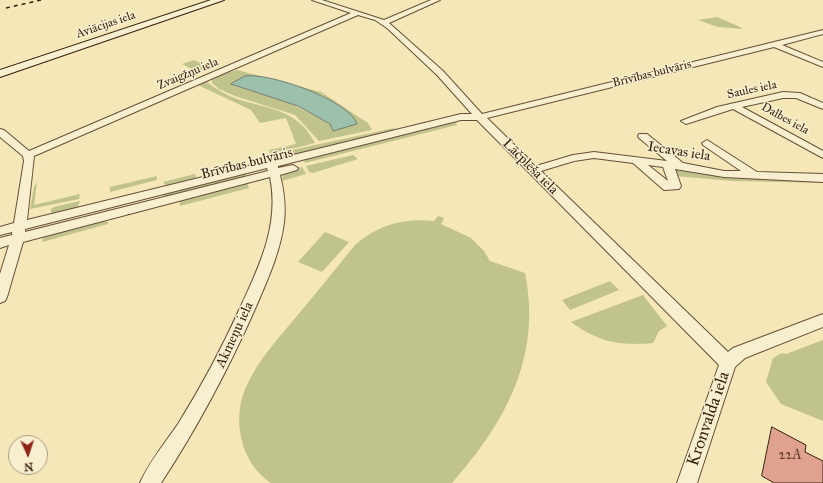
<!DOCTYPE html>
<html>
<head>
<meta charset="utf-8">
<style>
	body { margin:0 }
	#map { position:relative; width:823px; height:483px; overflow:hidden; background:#f5e7b7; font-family:"IM FELL Great Primer",serif }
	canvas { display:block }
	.north { position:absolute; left:8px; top:435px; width:40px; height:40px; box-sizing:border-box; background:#f8efd0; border:1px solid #ab9b82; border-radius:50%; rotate:177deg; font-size:11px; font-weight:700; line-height:16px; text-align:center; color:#371d0e }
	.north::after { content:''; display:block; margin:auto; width:14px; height:18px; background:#8f2418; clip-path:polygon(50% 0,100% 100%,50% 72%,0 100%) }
</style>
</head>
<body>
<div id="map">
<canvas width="823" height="483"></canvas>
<div class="north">N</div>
</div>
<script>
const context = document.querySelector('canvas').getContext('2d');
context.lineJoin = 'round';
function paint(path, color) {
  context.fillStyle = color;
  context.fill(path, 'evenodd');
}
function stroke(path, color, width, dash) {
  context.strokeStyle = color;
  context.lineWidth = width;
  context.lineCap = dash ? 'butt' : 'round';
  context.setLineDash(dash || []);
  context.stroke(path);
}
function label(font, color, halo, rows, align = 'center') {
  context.font = font + ' "IM FELL Great Primer",serif';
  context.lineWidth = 3;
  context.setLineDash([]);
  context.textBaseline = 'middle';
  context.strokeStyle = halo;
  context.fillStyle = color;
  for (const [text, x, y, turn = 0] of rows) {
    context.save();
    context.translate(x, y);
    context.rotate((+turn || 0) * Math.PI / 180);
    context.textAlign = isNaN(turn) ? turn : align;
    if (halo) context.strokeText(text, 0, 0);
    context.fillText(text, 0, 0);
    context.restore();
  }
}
paint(new Path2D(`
	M717 17 740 27 743 29 718 27 698 20Z
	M194 60 209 67 197 72 182 64Z
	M237 70 321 92 368 123 372 130 319 141 295 115 235 96 219 89 212 83V79C219 75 229 73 237 70ZM245 76 263 77 322 95 344 109 330 124 290 103 231 84Z
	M205 81C216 88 225 95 237 99 268 109 298 109 315 143L270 154 269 150 296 144 286 118 260 123 251 110 198 85Z
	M462 119 456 122 457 125 305 163 304 160 296 161Z
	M394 128 395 130 295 157 292 150Z
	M353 155 358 159 313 173 309 172 306 166Z
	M302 167 306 174 282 181 284 172Z
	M676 169 823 180V183L732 181 675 176 674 171Z
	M250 172 246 174V178L164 198 163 193Z
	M195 174 196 178 188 182 165 185 163 182Z
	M157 176V180L110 192V187Z
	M37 182 34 205 80 194 79 199 30 209 34 187Z
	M247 182 249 188 180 206 179 199Z
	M80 201 77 209 51 215V209L54 207Z
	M438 216 444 218 441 224 471 238 484 251 490 261 525 273C542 356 506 422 452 483H271C240 463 231 417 247 385 258 361 275 342 291 323 313 297 334 271 355 245 379 224 404 218 434 221Z
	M103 221 108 222V224L42 242 43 236Z
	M325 232 349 242 322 272 298 262Z
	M610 281 619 290 570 310 562 300Z
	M643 295 667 326 659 331 653 343C618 346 599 342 571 322Z
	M823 340V421L781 404 766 382 773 358 782 353 786 354Z`), '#c0c48c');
const water = new Path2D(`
	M245 76C268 72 350 100 357 124L333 131 330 124 298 106 231 84Z`);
paint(water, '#9cc0ac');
stroke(water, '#747f6d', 1);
const building = new Path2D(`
	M772 427 806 445 805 452 823 461V483H774L762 476Z`);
paint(building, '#dfa28e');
stroke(building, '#371d0e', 1);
const street = new Path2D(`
	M312 0H322L384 20 431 0H440L389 23 443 71 482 114 823 30V34L782 45 823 62V67L774 47 487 118 536 166 573 155 594 152 667 161 639 138 638 136 639 134H647L683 163 724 171H741L703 145 702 143 707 140 757 172 823 174V182L724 177 675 169 681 186 679 189 664 190 633 163 594 158 574 161 541 171 728 352 733 348 823 314V327L745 358 735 367 697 483H677L719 365 477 120H461L278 166V168L293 165 298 168 297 170 280 175C284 191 286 206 284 223 280 253 267 281 255 309 228 370 197 428 161 483H140C149 462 165 443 178 424 201 387 222 348 240 308 259 267 280 224 270 177L23 242 7 297 5 301 0 303V274L9 245 0 248V238L12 235V232L0 235V227L14 223 24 161 23 156 0 137V129L4 130 29 151 351 13ZM358 15 375 20 387 28 437 75 472 114H461L27 220 34 156ZM648 165 663 167 668 181ZM267 168 268 171 25 232V229Z
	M783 92 800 93 823 103V109L796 98H783L742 107 823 151V158L733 109 686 124 681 121 717 107Z`);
const secondary = new Path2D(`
	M211 0H224L0 77V70Z`);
stroke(street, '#665038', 2);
stroke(secondary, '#371d0e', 2);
paint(street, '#f8efd0');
paint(secondary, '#f8efd0');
stroke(new Path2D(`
	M6 8 41 0`), '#371d0e', 1.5, [4, 4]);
label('12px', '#371d0e', '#f8efd0', [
	["Aviācijas iela",106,25,-19],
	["Zvaigžņu iela",188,74,-23],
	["Brīvības bulvāris",652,74,-14],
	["Saules iela",752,90,-12],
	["Dalbes iela",785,119,29]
]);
label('14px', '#371d0e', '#f8efd0', [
	["Iecavas iela",679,152,9],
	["Brīvības bulvāris",247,164,-14],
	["Lāčplēša iela",530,167,45],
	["Akmeņu iela",235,335,-65]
]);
label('14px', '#613e2e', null, [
	["22A",790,456]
]);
label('17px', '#371d0e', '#f8efd0', [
	["Kronvalda iela",709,419,-71]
]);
</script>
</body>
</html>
